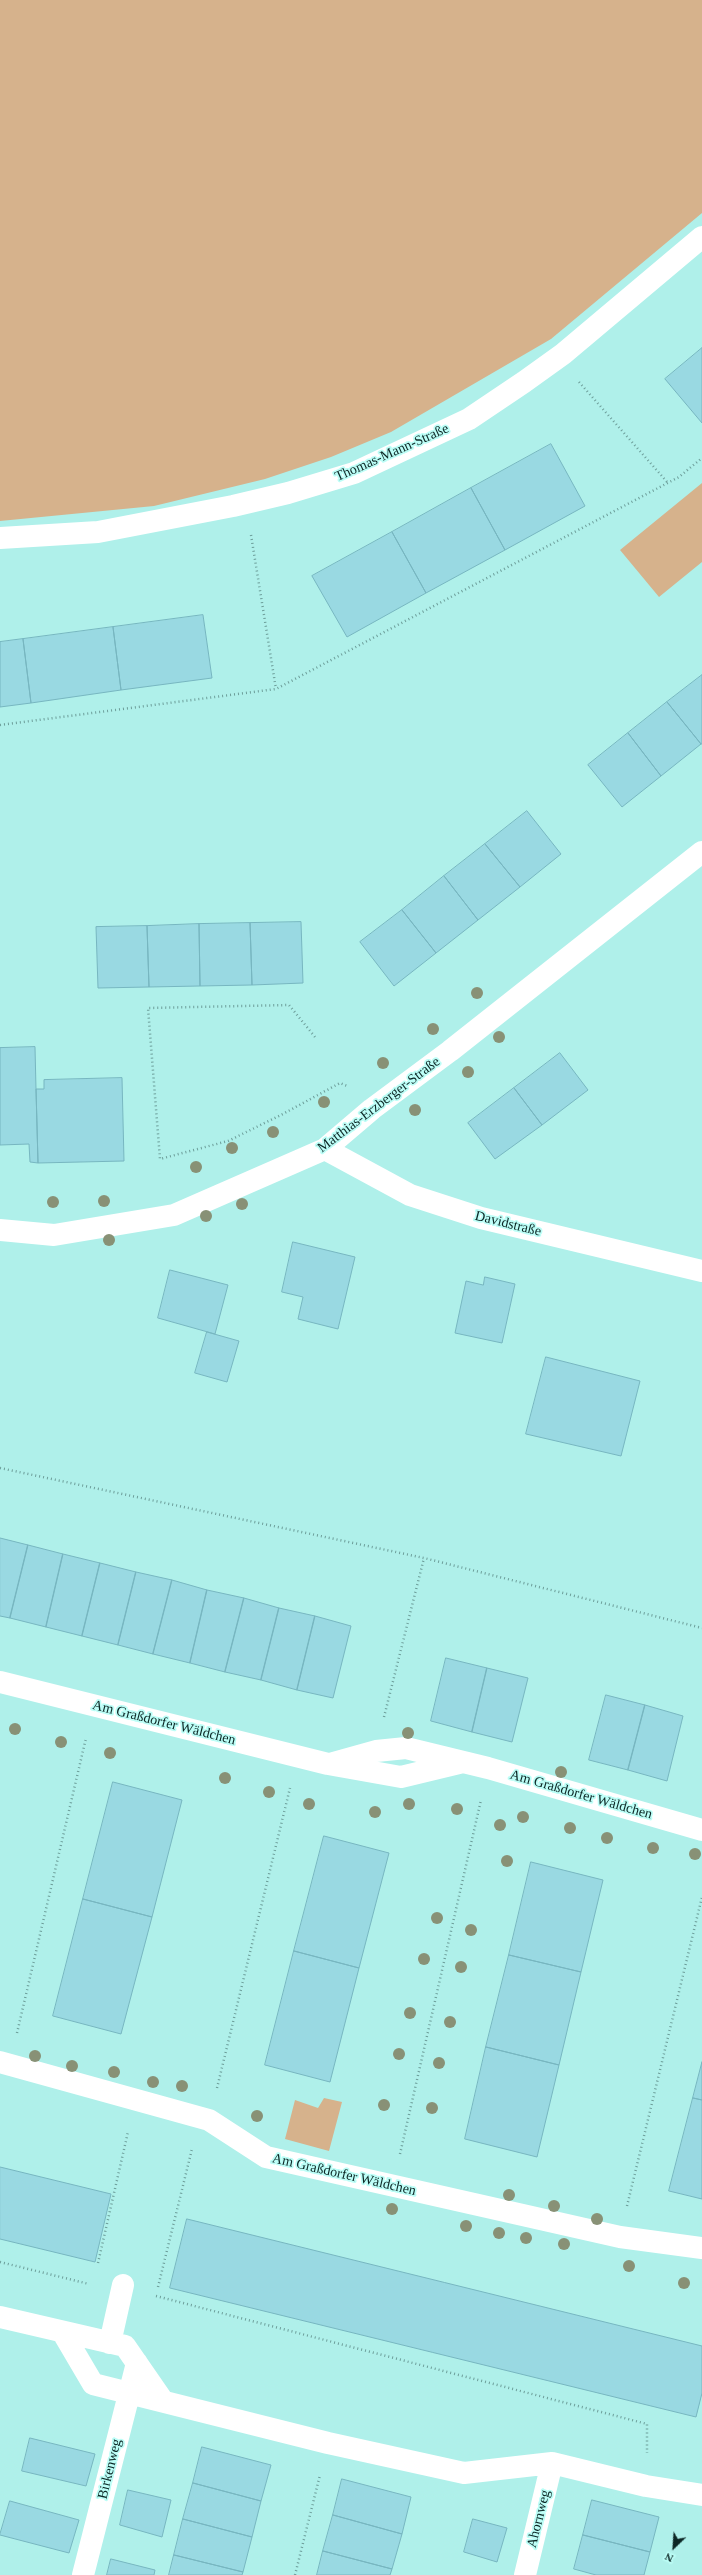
<!DOCTYPE html>
<html>
<head>
<meta charset="utf-8">
<style>
	body { margin:0 }
	#map { position:relative; width:702px; height:2575px; overflow:hidden; background:#aff0ea; font-family:Georgia,serif }
	canvas { display:block }
	.north { position:absolute; left:654px; top:2527px; width:40px; height:40px; -webkit-text-stroke:3px #bcfef7; paint-order:stroke; rotate:205deg; font-size:11px; font-weight:700; line-height:16px; text-align:center; color:#0c2725 }
	.north::after { content:''; display:block; margin:auto; width:14px; height:18px; background:#0c2725; clip-path:polygon(50% 0,100% 100%,50% 72%,0 100%) }
</style>
</head>
<body>
<div id="map">
<canvas width="702" height="2575"></canvas>
<div class="north">N</div>
</div>
<script>
const context = document.querySelector('canvas').getContext('2d');
context.lineJoin = 'round';
function paint(path, color) {
  context.fillStyle = color;
  context.fill(path, 'evenodd');
}
function stroke(path, color, width, dash) {
  context.strokeStyle = color;
  context.lineWidth = width;
  context.lineCap = dash ? 'butt' : 'round';
  context.setLineDash(dash || []);
  context.stroke(path);
}
function label(font, color, halo, rows, align = 'center') {
  context.font = font + ' Georgia,serif';
  context.lineWidth = 3.5;
  context.setLineDash([]);
  context.textBaseline = 'middle';
  context.strokeStyle = halo;
  context.fillStyle = color;
  for (const [text, x, y, turn = 0] of rows) {
    context.save();
    context.translate(x, y);
    context.rotate((+turn || 0) * Math.PI / 180);
    context.textAlign = isNaN(turn) ? turn : align;
    if (halo) context.strokeText(text, 0, 0);
    context.fillText(text, 0, 0);
    context.restore();
  }
}
paint(new Path2D(`
	M0 0H702V213L551 339 391 432 331 457 265 479 154 506 0 521Z
	M702 483V562L659 597 620 550Z
	M324 2098 342 2102 329 2151 285 2139 295 2100 318 2108Z`), '#d6b28c');
const building = new Path2D(`
	M702 348V423L665 379Z
	M551 444 585 506 505 550 471 488Z
	M471 488 505 550 426 593 392 532Z
	M392 532 426 593 347 637 312 576Z
	M203 615 212 678 121 690 113 627Z
	M113 627 121 690 31 703 23 639Z
	M23 639 31 703 0 707V642Z
	M702 675V744H701L667 702Z
	M667 702 701 744 661 776 628 733Z
	M628 733 661 776 622 807 588 765Z
	M527 811 561 854 520 887 485 844Z
	M485 844 520 887 478 920 444 876Z
	M444 876 478 920 436 953 402 910Z
	M402 910 436 953 394 986 360 942Z
	M301 922 303 983 252 985 250 923Z
	M250 923 252 985 200 986 199 924Z
	M199 924 200 986 149 987 147 926Z
	M147 926 149 987 98 988 96 927Z
	M35 1047 36 1089 38 1163 30 1162 29 1144 0 1145V1048Z
	M560 1053 588 1090 542 1125 514 1088Z
	M122 1078 124 1161 38 1163 36 1089H44V1080Z
	M514 1088 542 1125 495 1159 468 1123Z
	M293 1242 355 1257 338 1329 298 1319 303 1297 282 1292Z
	M170 1270 228 1285 215 1334 158 1318Z
	M485 1277 515 1284 502 1343 455 1333 466 1281 483 1285Z
	M207 1332 239 1341 227 1382 195 1373Z
	M546 1357 640 1381 621 1456 526 1434Z
	M0 1538 28 1545 10 1618 0 1616Z
	M28 1545 63 1554 46 1627 10 1618Z
	M63 1554 100 1563 82 1636 46 1627Z
	M100 1563 136 1572 118 1645 82 1636Z
	M136 1572 172 1580 153 1654 118 1645Z
	M172 1580 207 1590 190 1663 153 1654Z
	M207 1590 244 1598 225 1672 190 1663Z
	M244 1598 279 1608 261 1680 225 1672Z
	M279 1608 315 1616 297 1690 261 1680Z
	M315 1616 351 1626 333 1698 297 1690Z
	M446 1658 487 1668 472 1732 431 1721Z
	M487 1668 528 1678 512 1742 472 1732Z
	M606 1695 645 1705 628 1770 589 1760Z
	M645 1705 683 1716 667 1781 628 1770Z
	M113 1782 182 1800 152 1917 83 1899Z
	M324 1836 389 1853 359 1968 294 1951Z
	M531 1862 603 1880 581 1972 509 1955Z
	M83 1899 152 1917 121 2034 53 2016Z
	M294 1951 359 1968 330 2082 265 2065Z
	M509 1955 581 1972 559 2065 486 2047Z
	M486 2047 559 2065 537 2157 465 2139Z
	M702 2062V2100L693 2098Z
	M693 2098 702 2100V2199L669 2191Z
	M0 2167 111 2194 95 2262 0 2239Z
	M187 2219 702 2346V2393L696 2417 170 2288Z
	M30 2438 95 2454 86 2486 22 2471Z
	M202 2447 271 2465 261 2501 193 2483Z
	M342 2479 411 2497 402 2534 333 2515Z
	M193 2483 261 2501 252 2537 183 2519Z
	M128 2490 171 2500 162 2537 120 2525Z
	M592 2500 659 2517 650 2552 583 2535Z
	M10 2501 79 2520 69 2553 0 2535Z
	M333 2515 402 2534 392 2569 323 2551Z
	M183 2519 252 2537 243 2572 174 2555Z
	M473 2519 507 2528 497 2562 464 2552Z
	M583 2535 650 2552 644 2575H596L574 2569Z
	M323 2551 392 2569 390 2575H317Z
	M174 2555 243 2572 242 2575H169Z
	M111 2559 155 2570 154 2575H107Z`);
paint(building, '#99d9e2');
stroke(building, '#77b6c0', 1);
stroke(new Path2D(`
	M579 382 668 483
	M251 535 276 689
	M0 725 276 689 679 477 702 458
	M315 1037 289 1005 148 1008 160 1159 228 1141 281 1115 340 1083 347 1086
	M0 1468 424 1558 702 1628
	M384 1717 424 1558
	M17 2033 86 1738
	M217 2088 290 1788
	M400 2154 481 1800
	M627 2206 702 1897
	M0 2262 89 2284
	M98 2263 128 2132
	M158 2287 192 2149
	M156 2296 647 2424V2453
	M295 2575 320 2475`), '#6d9e9a', 2.5, [1, 3]);
stroke(new Path2D(`
	M0 2062 209 2120 266 2157 620 2237 702 2248`), '#fff', 22);
stroke(new Path2D(`
	M0 538 98 532 233 506 288 493 354 473 469 419 524 382 563 354 702 237
	M325 1149 410 1195 481 1218 702 1271
	M0 1230 54 1235 174 1215 325 1149 372 1109 450 1051 702 852
	M0 1682 328 1764 401 1777 459 1763
	M333 1763 376 1751 406 1748 488 1768 702 1830
	M0 2317 125 2346 163 2401
	M63 2333 93 2384 328 2443 464 2473 552 2463 646 2486 702 2495
	M110 2343 123 2285
	M83 2575 137 2363
	M525 2575 552 2463`), '#fff', 22);
context.fillStyle = '#889176';
for (const [x, y] of [
	[477,993],
	[433,1029],
	[499,1037],
	[383,1063],
	[468,1072],
	[324,1102],
	[415,1110],
	[273,1132],
	[232,1148],
	[196,1167],
	[104,1201],
	[53,1202],
	[242,1204],
	[206,1216],
	[109,1240],
	[15,1729],
	[408,1733],
	[61,1742],
	[110,1753],
	[561,1772],
	[225,1778],
	[269,1792],
	[309,1804],
	[409,1804],
	[457,1809],
	[375,1812],
	[523,1817],
	[500,1825],
	[570,1828],
	[607,1838],
	[653,1848],
	[695,1854],
	[507,1861],
	[437,1918],
	[471,1930],
	[424,1959],
	[461,1967],
	[410,2013],
	[450,2022],
	[399,2054],
	[35,2056],
	[439,2063],
	[72,2066],
	[114,2072],
	[153,2082],
	[182,2086],
	[384,2105],
	[432,2108],
	[257,2116],
	[509,2195],
	[554,2206],
	[392,2209],
	[597,2219],
	[466,2226],
	[499,2233],
	[526,2238],
	[564,2244],
	[629,2266],
	[684,2283]
]) {
  context.beginPath();
  context.arc(x, y, 6, 0, 2 * Math.PI);
  context.fill();
}
label('14px', '#0c2725', '#bcfef7', [
	["Thomas-Mann-Straße",392,453,-24],
	["Matthias-Erzberger-Straße",379,1105,-37],
	["Davidstraße",508,1224,14],
	["Am Graßdorfer Wäldchen",164,1723,14],
	["Am Graßdorfer Wäldchen",581,1795,16],
	["Am Graßdorfer Wäldchen",344,2175,13],
	["Birkenweg",110,2469,-76],
	["Ahornweg",539,2519,-76]
]);
</script>
</body>
</html>
